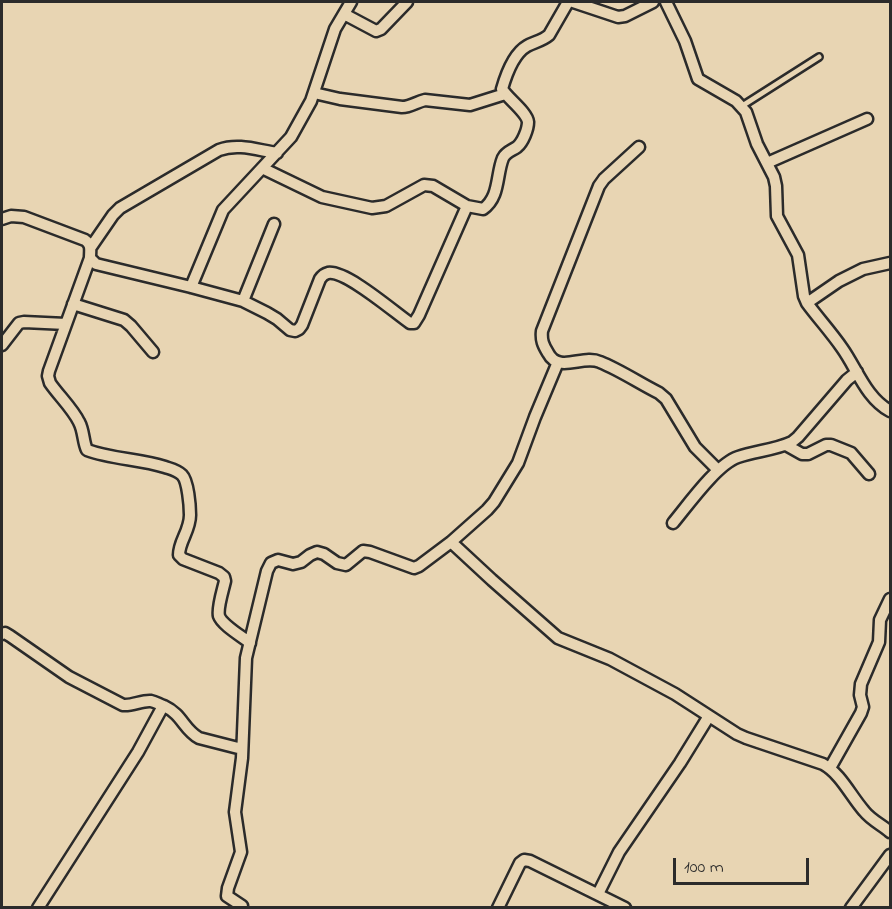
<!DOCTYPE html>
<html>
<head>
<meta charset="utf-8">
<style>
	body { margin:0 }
	#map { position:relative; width:892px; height:909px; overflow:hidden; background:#e8d5b3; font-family:"Indie Flower",sans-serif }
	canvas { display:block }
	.frame { position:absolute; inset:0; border:3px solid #2b2b2b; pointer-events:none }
	.scale { position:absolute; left:673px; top:858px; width:136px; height:27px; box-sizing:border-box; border:3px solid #2b2b2b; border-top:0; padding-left:8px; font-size:18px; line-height:21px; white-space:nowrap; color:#2b2b2b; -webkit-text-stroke:4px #e8d5b3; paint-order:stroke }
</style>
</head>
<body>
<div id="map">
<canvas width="892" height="909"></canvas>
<div class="frame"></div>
<div class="scale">100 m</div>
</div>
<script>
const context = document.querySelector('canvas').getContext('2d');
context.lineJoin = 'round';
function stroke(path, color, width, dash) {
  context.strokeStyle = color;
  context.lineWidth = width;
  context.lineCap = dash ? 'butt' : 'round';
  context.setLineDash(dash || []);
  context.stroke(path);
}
const service = new Path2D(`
	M742 106 819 57`);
const minor = new Path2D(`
	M573 2 618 17 625 16 653 2
	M666 2 685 41 698 79 736 101 746 112 757 144 774 177 776 186 777 216 798 255 804 296 807 303C818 318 831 332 842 348 857 369 866 398 890 411
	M344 14 376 31 381 29 407 2
	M314 93 340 99 402 107C411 107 416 102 425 100L470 105 505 94
	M639 147 604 179 599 186 542 331C541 340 543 345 548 353 559 374 583 354 600 362 620 370 639 383 659 393L666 399 695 447 718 470
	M767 163 867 119
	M262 168 322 197 372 208 386 206 424 185 433 186 467 206 483 209C500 197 496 175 503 158 506 152 511 151 517 147 523 142 528 129 528 122 527 112 507 98 502 89 506 75 513 54 527 46 534 42 542 41 549 35L568 2
	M2 219 11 216 24 217 85 240C92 245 90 250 90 258L96 264 191 287 243 301 267 313 277 319 290 330 295 331 299 329 302 325 320 279C322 276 324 274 328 273 346 270 394 312 410 323H414L419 315 467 206
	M91 247 113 215 120 208 219 150C238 143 257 150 277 153
	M90 258 49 371 48 376 50 383C59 396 72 408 79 422 84 431 83 442 87 450 111 459 140 459 165 467 171 469 177 470 182 475 188 481 190 506 190 515 190 531 179 541 179 555L183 559 219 573 224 577 225 581C223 590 217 608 219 616 222 625 243 637 250 643
	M191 287 223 210 291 137 311 101 335 29 351 2
	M243 301 274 224
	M807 303 839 281 863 269 890 263
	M73 304 124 320 131 326 153 352
	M2 345 19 323 24 322 66 324
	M786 445 802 454H808L826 445H831L851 453 869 474
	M673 523C688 505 717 464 738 457 755 451 775 450 792 442L798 437 847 380 857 372
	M451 542 492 580 558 638 610 659 675 694 737 734 746 738 823 764C841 774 850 795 864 811 871 820 882 825 890 832
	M2 634 5 633 10 636 69 677 123 705C133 706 142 700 151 701 156 702 160 705 164 706 183 715 183 729 199 738L242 749
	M830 768 861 713 863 707 860 695 861 684 879 642 880 620 890 599
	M598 894 619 852 680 763 709 716
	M38 908 138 752 163 706
	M242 908V906L227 896 228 888 241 852 235 812 242 758 246 658 267 571 271 563 278 560 293 564 301 562 310 555 317 552 324 554 337 563 346 565 363 551 370 552 414 568 419 566 451 542 487 510 494 502 518 463 535 417 558 362
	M498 908 520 863 524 860 530 861 625 908
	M851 908 890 855`);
stroke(service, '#2b2b2b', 10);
stroke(minor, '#2b2b2b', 15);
stroke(service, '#e8d5b3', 5);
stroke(minor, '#e8d5b3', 10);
</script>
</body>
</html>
